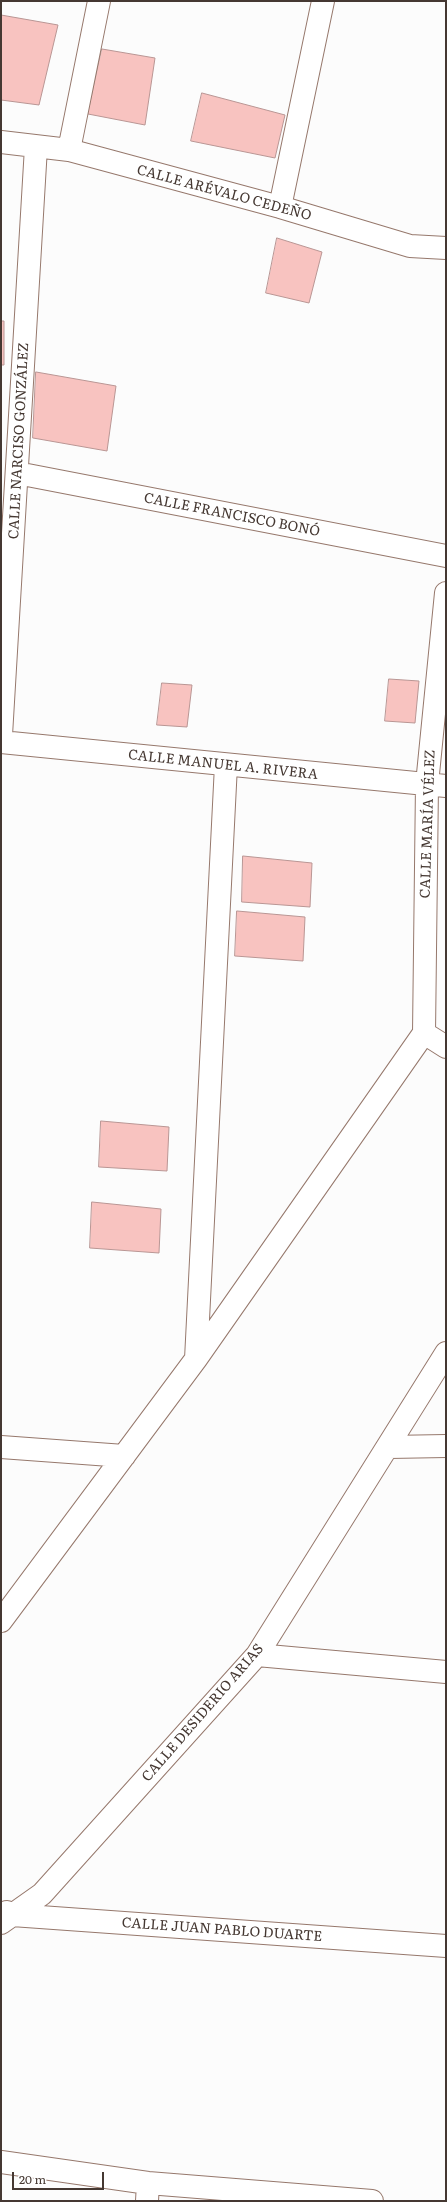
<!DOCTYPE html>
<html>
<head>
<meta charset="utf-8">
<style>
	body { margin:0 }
	#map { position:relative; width:447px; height:2202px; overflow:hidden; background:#fcfcfc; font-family:Literata,serif }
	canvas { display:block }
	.frame { position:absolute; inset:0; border:2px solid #453832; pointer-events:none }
	.scale { position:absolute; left:12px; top:2172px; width:92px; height:18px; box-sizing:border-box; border:2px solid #453832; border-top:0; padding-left:5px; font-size:12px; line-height:14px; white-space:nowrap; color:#453832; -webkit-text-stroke:3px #fff; paint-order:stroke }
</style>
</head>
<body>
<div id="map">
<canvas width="447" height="2202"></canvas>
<div class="frame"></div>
<div class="scale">20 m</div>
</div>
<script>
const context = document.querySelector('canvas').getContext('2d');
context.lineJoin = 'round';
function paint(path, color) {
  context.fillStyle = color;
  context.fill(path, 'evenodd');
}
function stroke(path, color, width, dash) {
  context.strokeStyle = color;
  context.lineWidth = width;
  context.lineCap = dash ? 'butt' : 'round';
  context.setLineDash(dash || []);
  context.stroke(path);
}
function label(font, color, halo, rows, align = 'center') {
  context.font = font + ' Literata,serif';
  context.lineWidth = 3;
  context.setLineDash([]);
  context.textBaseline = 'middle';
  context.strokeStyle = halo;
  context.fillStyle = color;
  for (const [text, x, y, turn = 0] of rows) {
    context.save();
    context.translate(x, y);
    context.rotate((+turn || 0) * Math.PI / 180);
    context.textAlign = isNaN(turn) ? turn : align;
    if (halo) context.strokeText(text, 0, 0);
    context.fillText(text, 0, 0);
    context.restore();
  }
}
const building = new Path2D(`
	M1 15 58 25 39 105 1 100Z
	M102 49 155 58 145 125 88 114Z
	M202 93 285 115 275 158 191 141Z
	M277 238 322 252 309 303 266 293Z
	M1 321H4V365H1Z
	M36 372 116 386 107 451 33 438Z
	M389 679 419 681 415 723 385 721Z
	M162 683 192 685 187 727 157 725Z
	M243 856 312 863 310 907 242 902Z
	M237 911 305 917 303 961 235 956Z
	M101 1121 169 1127 167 1171 99 1167Z
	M92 1202 161 1209 159 1253 90 1248Z`);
paint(building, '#f8c3c0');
stroke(building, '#b99694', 1);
const street = new Path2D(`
	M1 142 69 150 280 207 410 246 446 248
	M69 150 99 1
	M280 207 323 1
	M17 473 446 556
	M1 735 36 147
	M1 742 446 786
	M424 1033 427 784 446 593
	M196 1359 226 765
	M1 1447 124 1456
	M389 1447 446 1446
	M1 1621 196 1359 424 1033 446 1047
	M257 1655 446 1672
	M7 1912 12 1915 446 1946
	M1 1923 42 1894 257 1655 446 1353
	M1 2162 148 2183 372 2201
	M147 2201 148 2183`);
stroke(street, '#96786c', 24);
stroke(street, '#fff', 22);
label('14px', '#453832', '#fff', [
	["CALLE ARÉVALO CEDEÑO",224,193,15],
	["CALLE NARCISO GONZÁLEZ",19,441,-87],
	["CALLE FRANCISCO BONÓ",232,515,11],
	["CALLE MANUEL A. RIVERA",223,765,6],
	["CALLE MARÍA VÉLEZ",428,824,-88],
	["CALLE DESIDERIO ARIAS",203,1713,-49],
	["CALLE JUAN PABLO DUARTE",222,1930,4]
]);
</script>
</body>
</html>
